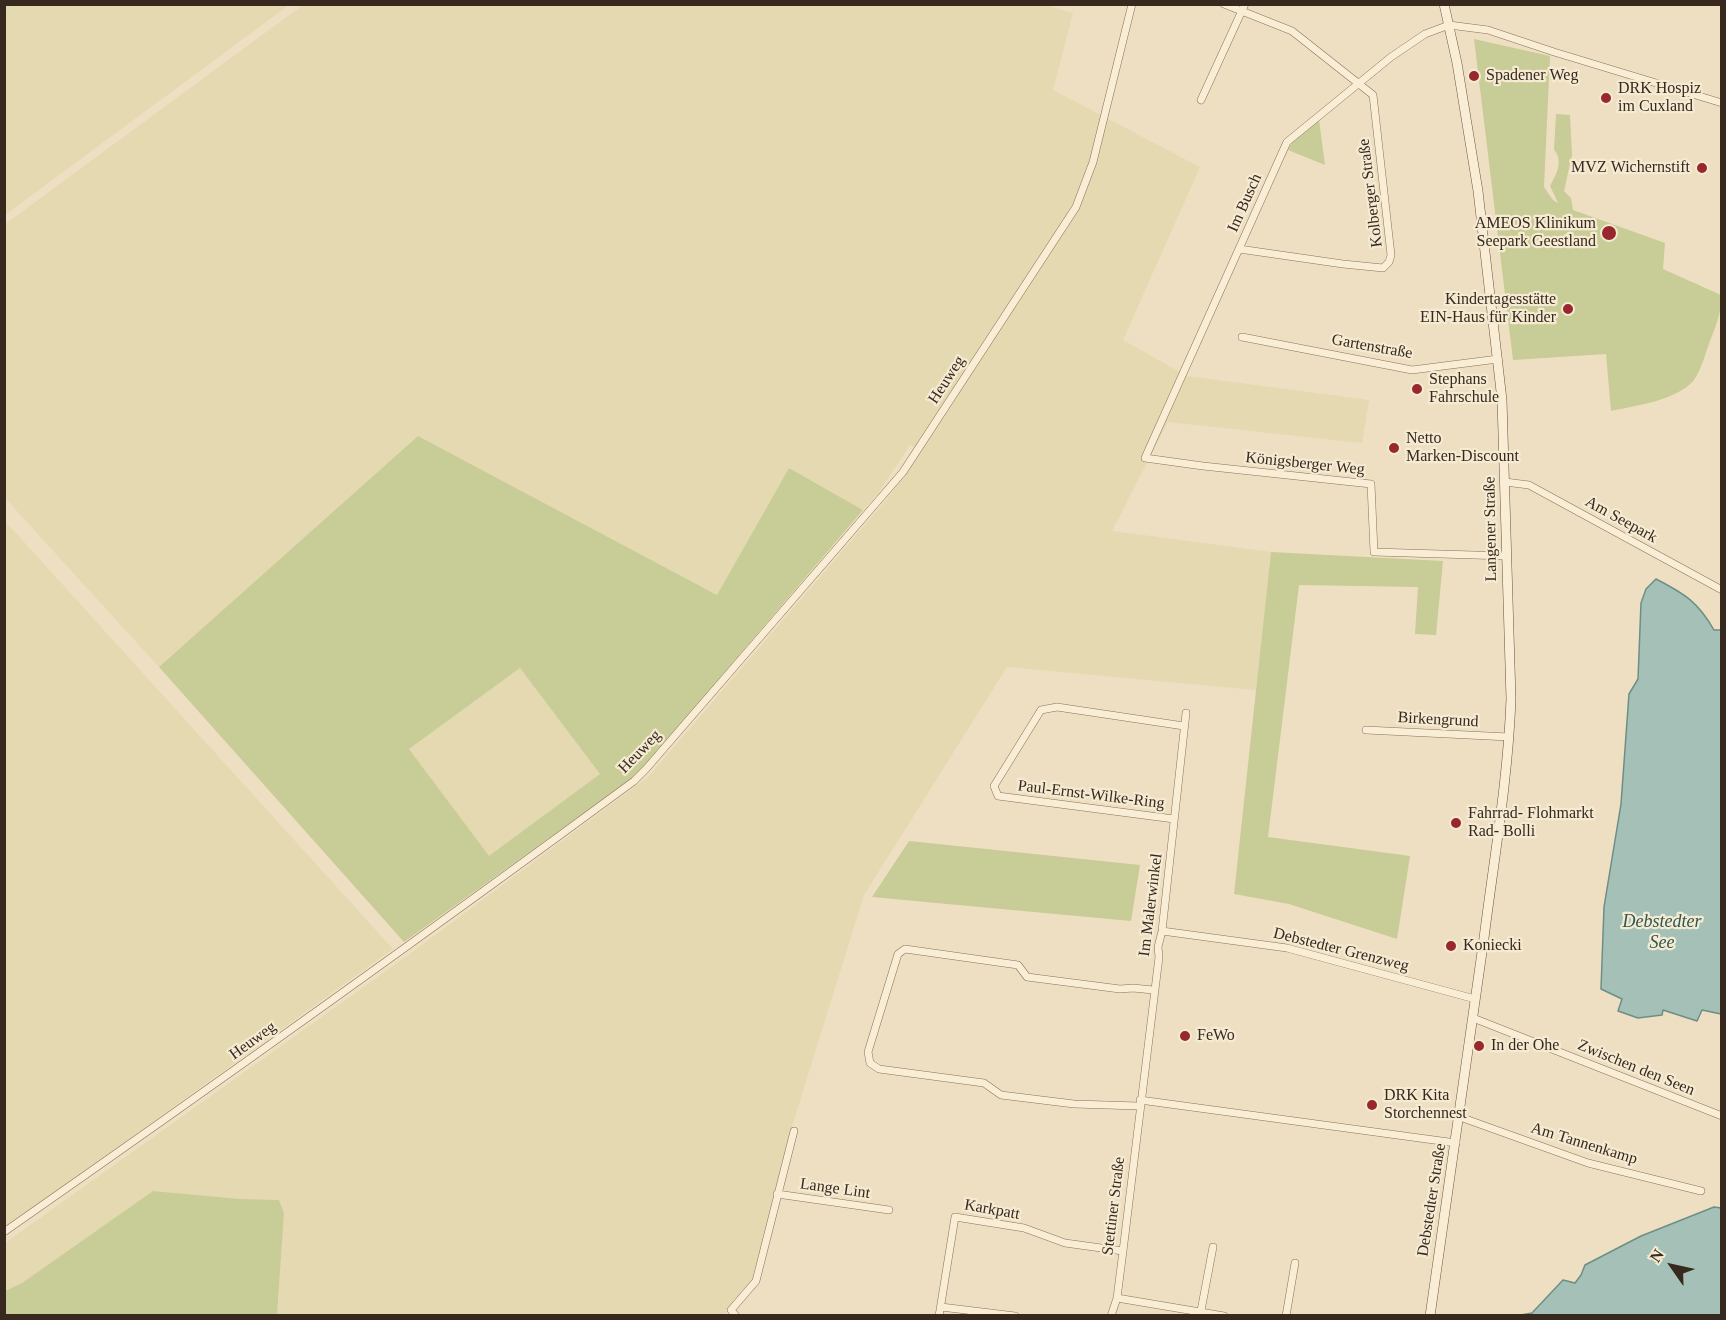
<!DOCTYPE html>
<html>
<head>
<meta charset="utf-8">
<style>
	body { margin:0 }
	#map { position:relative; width:1726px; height:1320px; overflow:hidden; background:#eedfc2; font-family:Georgia,serif }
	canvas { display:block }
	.frame { position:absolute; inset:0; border:6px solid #38291e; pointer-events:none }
	.north { position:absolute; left:1642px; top:1236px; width:60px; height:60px; -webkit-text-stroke:4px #f5ead2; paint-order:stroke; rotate:304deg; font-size:16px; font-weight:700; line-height:24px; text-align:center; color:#38291e }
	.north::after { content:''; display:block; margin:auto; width:21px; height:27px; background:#38291e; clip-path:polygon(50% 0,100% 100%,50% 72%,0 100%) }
</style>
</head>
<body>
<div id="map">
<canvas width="1726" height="1320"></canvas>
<div class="frame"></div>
<div class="north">N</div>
</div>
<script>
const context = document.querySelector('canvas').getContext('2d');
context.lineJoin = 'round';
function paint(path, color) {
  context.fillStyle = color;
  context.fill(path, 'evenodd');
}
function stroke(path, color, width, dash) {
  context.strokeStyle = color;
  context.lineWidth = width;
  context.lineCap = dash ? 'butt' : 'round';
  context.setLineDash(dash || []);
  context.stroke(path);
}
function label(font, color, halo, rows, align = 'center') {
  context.font = font + ' Georgia,serif';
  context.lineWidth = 4.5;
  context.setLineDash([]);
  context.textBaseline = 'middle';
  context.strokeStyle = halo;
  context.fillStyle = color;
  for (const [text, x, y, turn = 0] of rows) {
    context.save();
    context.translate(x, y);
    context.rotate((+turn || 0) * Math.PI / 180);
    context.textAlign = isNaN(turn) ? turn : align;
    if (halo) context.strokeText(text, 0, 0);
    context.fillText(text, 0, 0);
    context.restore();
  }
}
paint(new Path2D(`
	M5 4H289V5L5 215Z
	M303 5H1045L1073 13 1053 90 1200 167 1123 340 1187 376 1369 400 1362 443 1168 422 1112 531 1271 552 1256 690 1007 667 864 895 790 1133 752 1280 732 1302 724 1315H277L284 1213 279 1200 240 1199 153 1191 22 1283 5 1291V1243L407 956 648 777 888 498 921 452 910 445 879 492 863 510 789 468 717 595 418 436 159 667 5 498 4 225Z
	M4 520 393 949 5 1228H4Z
	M520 668 600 774 489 857 409 749Z`), '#e4d9b0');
paint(new Path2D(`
	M1474 39 1550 56 1544 187 1553 200 1558 203 1550 186C1556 175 1564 161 1554 150L1556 114 1570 115 1572 155 1564 191 1571 198 1573 210 1665 243 1663 269 1721 295C1722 312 1716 325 1710 341 1705 354 1702 368 1694 380 1678 400 1635 406 1611 411L1606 354 1513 360Z
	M1319 120 1325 165 1288 150 1293 141Z
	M418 436 717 595 789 468 863 510 646 764 630 780 404 942 159 667ZM520 668 600 774 489 856 409 749Z
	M1271 552 1443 561 1436 635 1415 634 1418 587 1299 585 1268 837 1410 856 1397 939 1289 904 1234 894Z
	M909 841 1140 865 1131 921 872 897Z
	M153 1191 240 1199 279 1200 284 1213 277 1315H5V1291L22 1283Z`), '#c8cc96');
const water = new Path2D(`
	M1656 579C1685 594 1698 602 1714 630H1721V1014L1702 1010 1697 1021 1663 1010 1662 1015 1638 1018 1618 1011 1622 999 1601 989 1604 907 1621 804 1629 694 1638 679 1641 603 1646 589Z
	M1714 1207 1721 1208V1315H1521L1532 1313 1563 1280 1575 1283 1581 1275 1585 1265 1641 1236Z`);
paint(water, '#a5c1b7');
stroke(water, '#6c8f85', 1.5);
const minor = new Path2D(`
	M1224 4 1292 31 1373 95 1391 255 1389 262 1383 268 1343 264 1239 249
	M1201 100 1245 4
	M1242 337 1412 370 1498 359
	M1505 482 1529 485 1722 590
	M1507 556 1374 552 1371 484 1203 466 1145 458 1287 142 1391 57 1425 34 1449 25 1488 30 1554 52 1722 103
	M1366 730 1509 737
	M1174 819 998 796 994 786 1041 710 1057 707 1184 726
	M1162 931 1287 948 1475 999
	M1473 1018 1722 1116
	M1140 1100 1456 1143
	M1139 1106 1074 1104 1001 1095 984 1083 879 1069 870 1063 868 1052 898 954 905 949 1018 965 1027 977 1120 989 1133 988 1153 990
	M1460 1117 1588 1163 1701 1191
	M777 1194 889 1210
	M4 1232C216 1084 426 934 634 781L646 769 903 472 1076 207 1093 162 1132 4
	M1117 1298 1224 1316
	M941 1307 1015 1316
	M736 1316 731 1310 756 1281 794 1131
	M939 1316 955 1217 1024 1228 1065 1243 1123 1251
	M1111 1316 1117 1298 1123 1251 1159 957 1158 947 1162 931 1186 713
	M1200 1316 1213 1247
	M1286 1316 1295 1263`);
const secondary = new Path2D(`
	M1430 1316C1449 1190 1467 1064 1484 938 1494 859 1508 779 1511 699L1502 400 1478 191 1457 63 1444 4`);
stroke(minor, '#887159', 8);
stroke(secondary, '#6a523d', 10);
stroke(minor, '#f9edd6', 7);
stroke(secondary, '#f9edd6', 9);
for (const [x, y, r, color] of [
	[1474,76,6,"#97292e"],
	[1606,98,6,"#97292e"],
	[1702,168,6,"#97292e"],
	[1609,233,8,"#97292e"],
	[1568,309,6,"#97292e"],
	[1417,389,6,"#97292e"],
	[1394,448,6,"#97292e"],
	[1456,823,6,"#97292e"],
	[1451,946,6,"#97292e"],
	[1185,1036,6,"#97292e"],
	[1479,1046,6,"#97292e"],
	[1372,1105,6,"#97292e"]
]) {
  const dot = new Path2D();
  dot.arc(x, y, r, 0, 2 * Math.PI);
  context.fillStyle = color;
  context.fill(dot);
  stroke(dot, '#f5ead2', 2);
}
label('16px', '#38291e', '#f5ead2', [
	["Spadener Weg",1486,76],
	["DRK Hospiz",1618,89],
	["im Cuxland",1618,107],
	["MVZ Wichernstift",1690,168,"right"],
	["AMEOS Klinikum",1596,224,"right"],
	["Seepark Geestland",1596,242,"right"],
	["Kindertagesstätte",1556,300,"right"],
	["EIN-Haus für Kinder",1556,318,"right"],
	["Stephans",1429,380],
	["Fahrschule",1429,398],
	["Netto",1406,439],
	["Marken-Discount",1406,457],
	["Fahrrad- Flohmarkt",1468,814],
	["Rad- Bolli",1468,832],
	["Koniecki",1463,946],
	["FeWo",1197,1036],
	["In der Ohe",1491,1046],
	["DRK Kita",1384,1096],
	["Storchennest",1384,1114]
], 'left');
label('16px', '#38291e', '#f5ead2', [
	["Kolberger Straße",1371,193,-97],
	["Im Busch",1245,203,-66],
	["Gartenstraße",1372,347,10],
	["Heuweg",947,380,-57],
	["Königsberger Weg",1305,464,6],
	["Am Seepark",1621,520,29],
	["Langener Straße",1491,529,-91],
	["Birkengrund",1438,720,3],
	["Heuweg",640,752,-46],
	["Paul-Ernst-Wilke-Ring",1091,795,7],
	["Im Malerwinkel",1151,905,-83],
	["Debstedter Grenzweg",1341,950,14],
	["Heuweg",253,1041,-36],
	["Zwischen den Seen",1636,1068,22],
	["Am Tannenkamp",1584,1144,17],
	["Lange Lint",835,1189,8],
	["Debstedter Straße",1432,1200,-81],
	["Stettiner Straße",1114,1206,-83],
	["Karkpatt",992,1210,10]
]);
label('italic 18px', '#2d5853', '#f5ead2', [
	["Debstedter",1662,922],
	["See",1662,943]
]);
</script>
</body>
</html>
